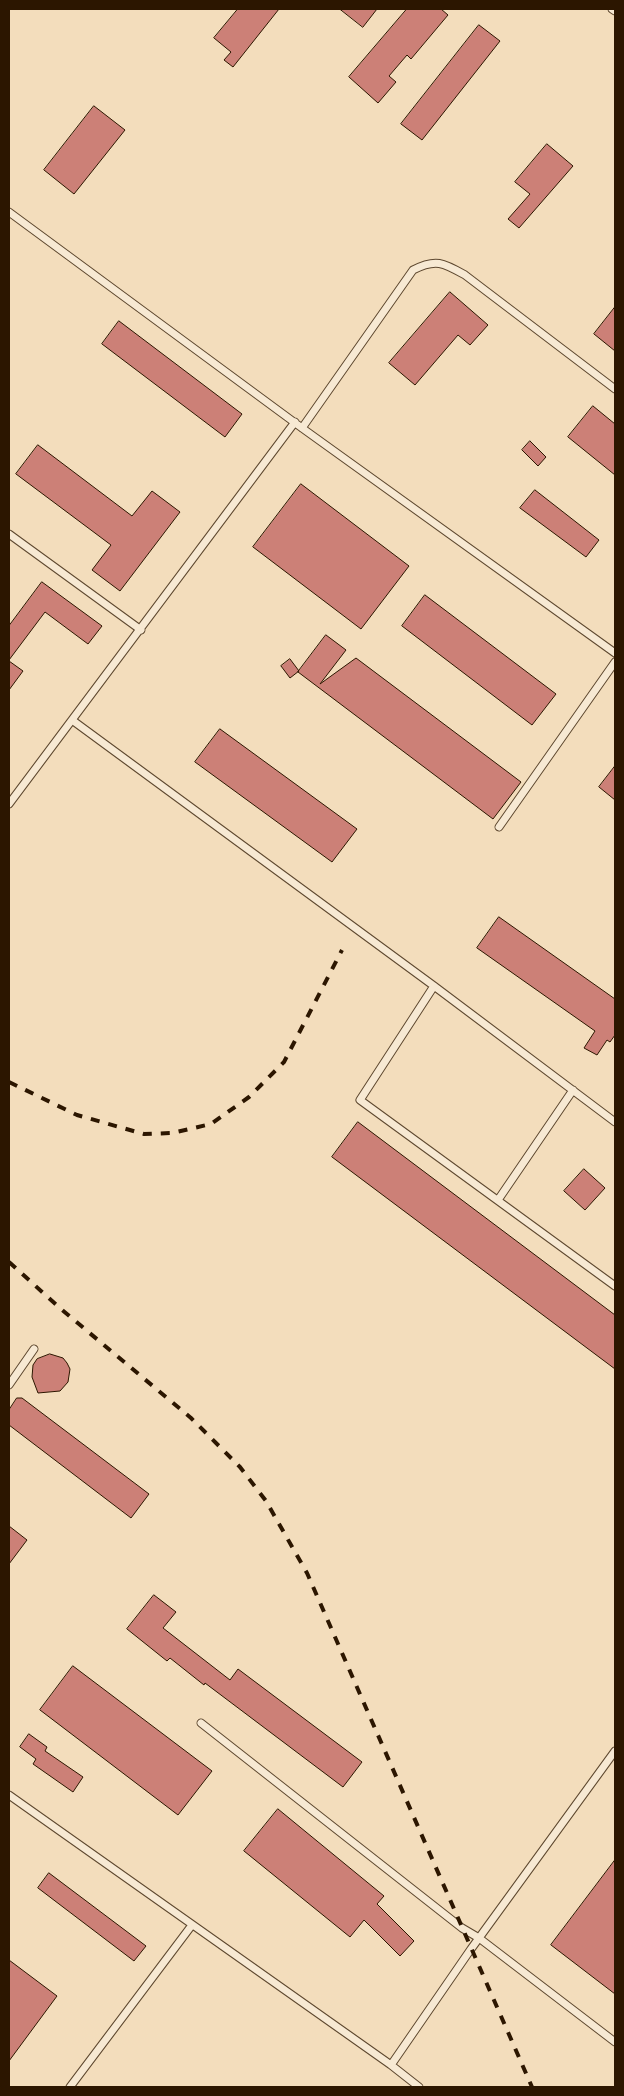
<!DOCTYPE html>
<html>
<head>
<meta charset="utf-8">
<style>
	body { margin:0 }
	#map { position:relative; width:624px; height:2096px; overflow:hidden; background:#f3ddbc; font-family:"Old Standard TT",serif }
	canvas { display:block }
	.frame { position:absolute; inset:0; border:10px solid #2c1600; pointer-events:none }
</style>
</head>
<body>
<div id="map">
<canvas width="624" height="2096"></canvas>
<div class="frame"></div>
</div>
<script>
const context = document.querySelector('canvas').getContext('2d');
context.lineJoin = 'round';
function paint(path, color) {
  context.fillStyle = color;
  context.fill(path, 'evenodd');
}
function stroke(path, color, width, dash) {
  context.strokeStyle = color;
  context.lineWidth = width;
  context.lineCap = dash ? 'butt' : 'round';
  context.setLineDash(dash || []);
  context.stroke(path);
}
const building = new Path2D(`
	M238 9H279L233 67 224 60 231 52 214 38Z
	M340 9H377L363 27Z
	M407 9H441L448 15 411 59 407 55 389 76 396 82 378 103 349 77Z
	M479 25 500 41 422 140 401 124Z
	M94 106 125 130 74 194 44 170Z
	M547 144 573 166 519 228 508 219 530 194 515 182Z
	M450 292 488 325 470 345 458 335 415 385 389 363Z
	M615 307V351L594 334Z
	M119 321 242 414 225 437 102 344Z
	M593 406 615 424V475L568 437Z
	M530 441 546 457 538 466 522 450Z
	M38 445 132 516 152 491 180 512 120 591 92 570 111 545 16 474Z
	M301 484 409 566 361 629 253 547Z
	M535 490 599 540 586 557 520 508Z
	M42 582 102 626 88 644 45 612 9 660V626Z
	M425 595 556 694 532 725 402 626Z
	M326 635 346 650 320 684 356 658 521 782 493 819 298 672Z
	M290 659 299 671 290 678 281 666Z
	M9 661 23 671 9 690Z
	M220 729 357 829 332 862 195 762Z
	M615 766V800L599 787Z
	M499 917 615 999V1035L610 1042 607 1040 597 1055 584 1048 595 1031 477 948Z
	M358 1122 615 1315V1369L332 1157Z
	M584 1169 605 1188 585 1210 564 1191Z
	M50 1354 63 1358 67 1363 70 1369 68 1382 60 1391 38 1393 32 1377 33 1365 37 1359Z
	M17 1398H22L149 1494 131 1518 9 1425V1410Z
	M9 1526 27 1540 9 1564Z
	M154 1595 176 1612 163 1628 230 1680 238 1669 362 1762 343 1787 205 1683 204 1685 170 1658 167 1661 127 1629Z
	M73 1666 212 1771 178 1815 40 1710Z
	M29 1734 47 1747 45 1751 83 1777 73 1792 33 1764 36 1759 20 1747Z
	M278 1809 384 1896 377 1904 414 1941 400 1956 364 1920 350 1937 244 1851Z
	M615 1860V1994L551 1945Z
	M49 1873 146 1946 134 1961 38 1888Z
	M9 1960 57 1996 9 2061Z`);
paint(building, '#cc8077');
stroke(building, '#2c1600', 1);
const lane = new Path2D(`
	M612 9 615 11
	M9 212 302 428 615 653
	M302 428 413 270C436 258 444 263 465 275L615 389
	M9 534 141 630
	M72 720 434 986 615 1122
	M9 804 295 422
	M499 827 615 662
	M434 986 360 1100 615 1286
	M498 1200 573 1090
	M9 1385 34 1349
	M201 1723 462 1928 479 1938 615 2042
	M9 1795 391 2065 419 2087
	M391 2065 471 1949 615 1751
	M70 2087 192 1925`);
stroke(lane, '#5e482f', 9);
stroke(lane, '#f7e9d3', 7);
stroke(new Path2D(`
	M9 1082 77 1115 144 1134 172 1133 211 1124 249 1097 284 1062 342 950
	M9 1262 61 1309 191 1418 240 1467 266 1501 307 1573 532 2087`), '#2c1600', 4, [9, 9]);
</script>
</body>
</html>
